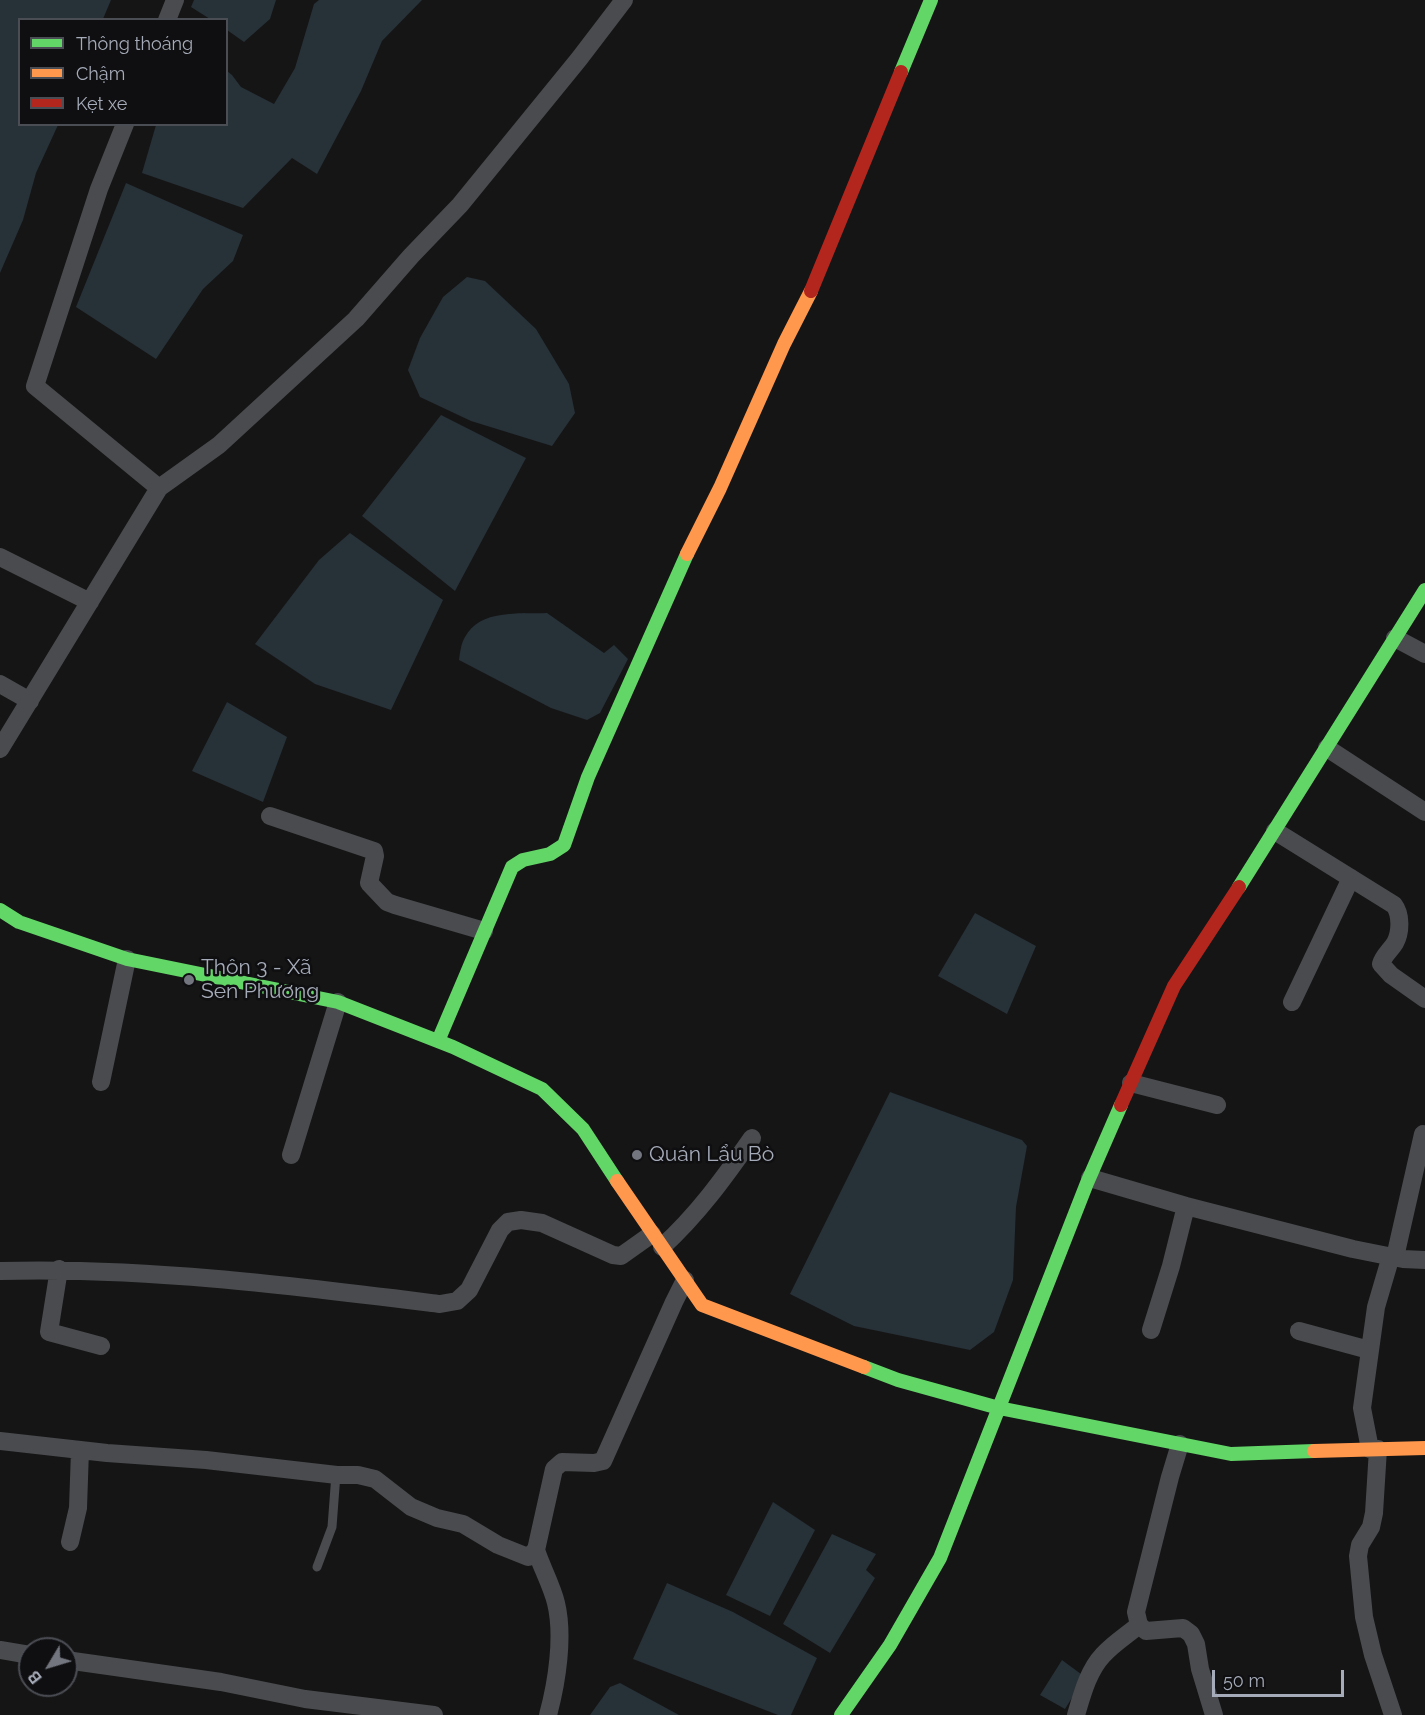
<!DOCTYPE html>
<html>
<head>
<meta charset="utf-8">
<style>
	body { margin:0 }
	#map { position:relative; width:1425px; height:1715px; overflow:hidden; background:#151515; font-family:Raleway,sans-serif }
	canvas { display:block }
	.legend { position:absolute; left:18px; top:18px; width:210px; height:108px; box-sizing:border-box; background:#0f0f11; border:2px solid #4b4d54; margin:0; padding:8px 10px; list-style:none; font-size:18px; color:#a5abb8 }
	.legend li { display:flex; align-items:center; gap:12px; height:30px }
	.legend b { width:30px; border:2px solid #4b4d54 }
	.north { position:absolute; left:18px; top:1637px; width:60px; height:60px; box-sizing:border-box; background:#0f0f11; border:2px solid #4b4d54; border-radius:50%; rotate:232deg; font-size:16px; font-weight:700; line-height:24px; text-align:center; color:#a5abb8 }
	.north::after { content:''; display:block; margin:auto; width:21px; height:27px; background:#73767f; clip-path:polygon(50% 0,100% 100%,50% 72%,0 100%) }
	.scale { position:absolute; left:1212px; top:1670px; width:132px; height:27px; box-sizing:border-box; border:3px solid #a5abb8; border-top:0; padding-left:8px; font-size:18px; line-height:21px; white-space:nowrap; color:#a5abb8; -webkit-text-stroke:4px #0f0f11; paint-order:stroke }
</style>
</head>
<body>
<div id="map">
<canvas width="1425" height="1715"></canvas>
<ul class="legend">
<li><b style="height:8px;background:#63d668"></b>Thông thoáng</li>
<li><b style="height:8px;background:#ff974d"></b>Chậm</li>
<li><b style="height:8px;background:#b3261e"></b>Kẹt xe</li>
</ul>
<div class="north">B</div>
<div class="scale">50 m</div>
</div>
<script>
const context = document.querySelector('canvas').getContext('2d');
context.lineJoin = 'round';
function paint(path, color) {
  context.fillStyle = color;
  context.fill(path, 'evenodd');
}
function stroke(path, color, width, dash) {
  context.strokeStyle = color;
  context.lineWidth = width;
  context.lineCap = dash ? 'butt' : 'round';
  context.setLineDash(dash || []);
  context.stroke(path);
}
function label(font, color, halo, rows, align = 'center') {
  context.font = font + ' Raleway,sans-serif';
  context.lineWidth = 5;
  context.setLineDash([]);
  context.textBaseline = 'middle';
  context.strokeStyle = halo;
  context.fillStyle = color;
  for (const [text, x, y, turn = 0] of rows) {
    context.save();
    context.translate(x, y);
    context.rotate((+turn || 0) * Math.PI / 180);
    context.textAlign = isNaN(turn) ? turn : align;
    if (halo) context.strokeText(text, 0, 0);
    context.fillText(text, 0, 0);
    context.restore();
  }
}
paint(new Path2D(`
	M0 0H111L103 19 20 20V124L58 125 36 173 23 220 0 273Z
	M194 0H276L270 19 244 42 227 30 226 20 210 19 191 7Z
	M319 0H422L382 41 361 91 317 174 292 158 243 208 142 173 156 125 226 124 227 71 232 75 241 87 274 104 295 68 314 4Z
	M126 183 243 235 233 261 203 289 156 359 76 307Z
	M467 277 485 281 536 329 569 384 575 413 552 446 471 421 420 397 408 370 420 338 443 297Z
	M441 415 526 458 455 591 362 516Z
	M350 533 443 600 391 710 315 684 255 644 319 560Z
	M547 613 604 653 614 645 628 659 600 713 587 720 551 708 459 660C460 653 461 643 465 637 480 609 519 614 547 613Z
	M227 702 287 737 263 802 192 771Z
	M975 913 1036 946 1007 1014 938 976Z
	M890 1092 1022 1140 1027 1146 1016 1207 1013 1280 994 1332 970 1350 854 1326 790 1294Z
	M773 1502 815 1530 770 1616 726 1595Z
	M832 1534 876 1554 866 1570 875 1578 830 1653 783 1624Z
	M667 1583 733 1612 817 1658 791 1715H778L633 1659Z
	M1062 1660 1085 1677 1065 1709 1040 1695Z
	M620 1683 679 1715H590L610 1687Z`), '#273138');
stroke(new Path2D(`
	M317 1567 332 1527 336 1474`), '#494b4e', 9);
stroke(new Path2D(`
	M167 20 175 0
	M159 488 219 445 356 319 411 256 460 205 579 59 624 0
	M0 557 90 602
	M1395 638 1425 654
	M0 684 30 701
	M1327 748 1425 812
	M0 749 159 488 35 386 99 189 125 124
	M270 816 374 851 375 856 369 883 387 902 395 905 484 931
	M1275 831 1394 905C1401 914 1401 932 1395 943 1390 951 1383 956 1381 964L1391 975 1425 999
	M1292 1002 1351 878
	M101 1082 127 959
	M1131 1083 1217 1105
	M291 1155 338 1002
	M1090 1178 1186 1206 1353 1249 1403 1259 1425 1260
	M662 1247C698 1214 724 1178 752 1138
	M1395 1257 1423 1134
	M59 1269 49 1332 101 1346
	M0 1271C147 1267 295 1286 440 1304L457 1301 469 1290 500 1230 508 1222 521 1220 542 1223 613 1255 621 1256 652 1234
	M1151 1330 1171 1266 1186 1206
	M1299 1331 1369 1350
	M0 1441 107 1453 206 1460 337 1475H358L375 1479 411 1507 437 1518 463 1524 498 1545 528 1557 536 1550 554 1469 562 1462 594 1463 603 1461 674 1302 685 1280
	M1180 1444 1170 1477 1136 1612 1139 1625 1146 1631 1183 1628 1191 1634 1196 1644 1200 1669 1214 1715
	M1370 1449 1362 1408 1376 1307 1391 1256
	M1378 1449 1374 1513 1371 1527 1360 1545 1358 1556 1364 1617 1373 1655 1393 1715
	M70 1542 78 1508 80 1450
	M536 1550C541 1566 552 1586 556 1603 564 1636 557 1682 548 1715
	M0 1650 30 1655
	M66 1660 221 1682 305 1699 434 1715
	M1076 1715C1082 1695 1088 1671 1103 1655 1113 1644 1127 1635 1139 1625`), '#494b4e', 18);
stroke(new Path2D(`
	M901 72 931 0
	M1239 887 1425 590
	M0 910 19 922 127 959 338 1002 453 1047 542 1089 583 1129 617 1181
	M438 1041 512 867 523 860 550 854 564 845 588 777 687 554
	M864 1367 898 1380 999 1408 1231 1454 1314 1451
	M841 1715 890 1645 940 1558 1087 1183 1121 1105`), '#63d668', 14);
stroke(new Path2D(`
	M687 554 720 488 784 344 811 291
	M617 1181 702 1305 864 1367
	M1314 1451 1425 1448`), '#ff974d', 14);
stroke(new Path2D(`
	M811 291 901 72
	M1121 1105 1174 986 1239 887`), '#b3261e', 14);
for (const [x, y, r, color] of [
	[189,980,6,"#73767f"],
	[637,1155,6,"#73767f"]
]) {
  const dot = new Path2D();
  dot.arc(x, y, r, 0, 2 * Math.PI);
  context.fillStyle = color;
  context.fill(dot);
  stroke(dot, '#0f0f11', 2);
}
label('21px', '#a5abb8', '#0f0f11', [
	["Thôn 3 - Xã",201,968],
	["Sen Phương",201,992],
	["Quán Lẩu Bò",649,1155]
], 'left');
</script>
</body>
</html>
